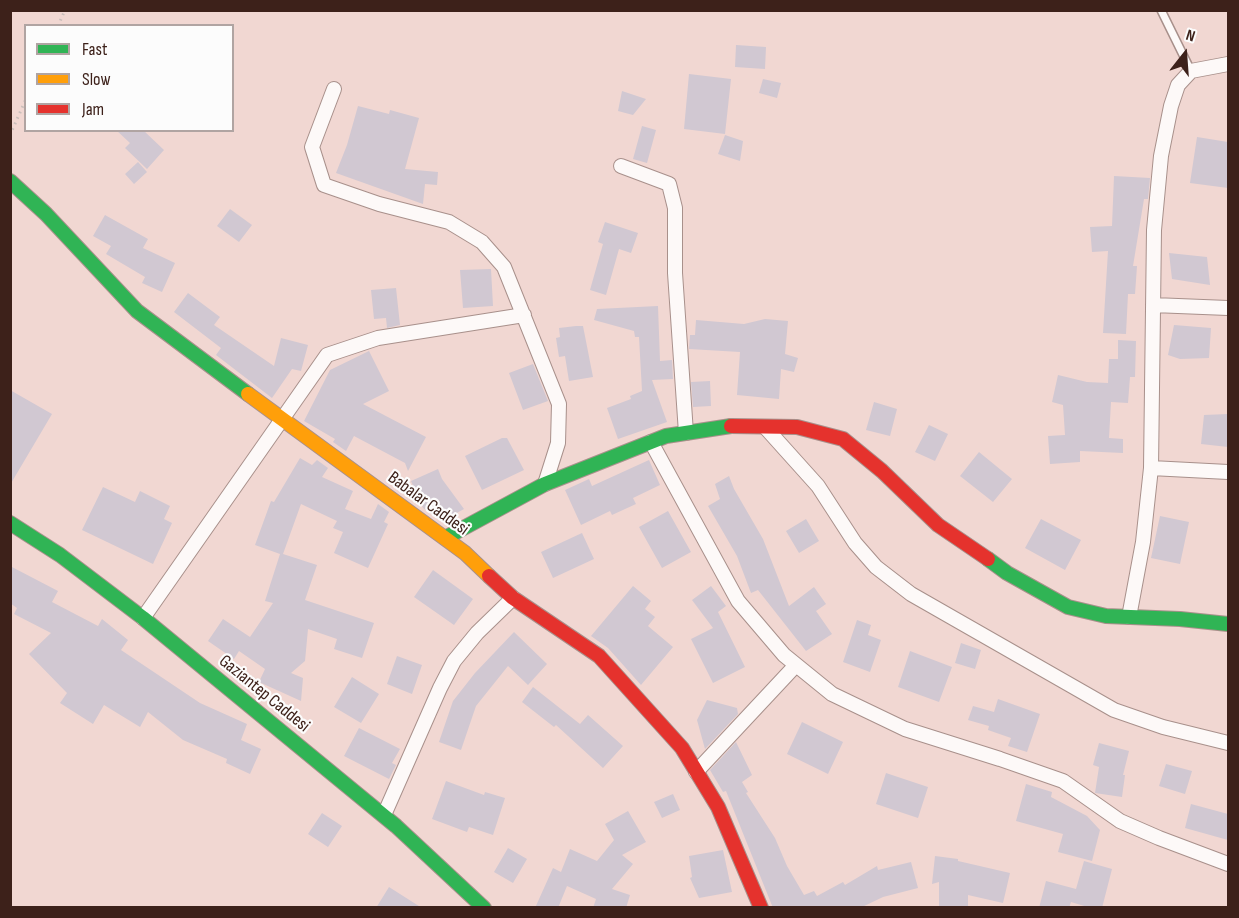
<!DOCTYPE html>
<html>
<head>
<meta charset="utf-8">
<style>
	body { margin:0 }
	#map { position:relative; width:1239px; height:918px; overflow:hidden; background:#f1d7d2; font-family:"Sofia Sans Condensed",sans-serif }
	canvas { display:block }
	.frame { position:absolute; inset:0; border:12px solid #3d211a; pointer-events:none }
	.legend { position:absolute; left:24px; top:24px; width:210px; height:108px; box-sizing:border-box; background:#fcfcfc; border:2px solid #b0a4a2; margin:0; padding:8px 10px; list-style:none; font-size:18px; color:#3d211a }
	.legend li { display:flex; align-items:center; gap:12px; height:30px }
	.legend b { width:30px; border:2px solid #b0a4a2 }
	.north { position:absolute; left:1155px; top:24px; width:60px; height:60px; -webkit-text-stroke:4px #fcfcfc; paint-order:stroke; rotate:17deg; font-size:16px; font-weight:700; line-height:24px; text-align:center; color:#3d211a }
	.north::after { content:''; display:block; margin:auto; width:21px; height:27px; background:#3d211a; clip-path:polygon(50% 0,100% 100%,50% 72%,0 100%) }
</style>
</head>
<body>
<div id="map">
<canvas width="1239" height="918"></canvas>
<div class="frame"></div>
<ul class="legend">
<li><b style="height:8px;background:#30b455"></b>Fast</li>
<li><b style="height:8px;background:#ff9f0a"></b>Slow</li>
<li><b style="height:8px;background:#e5322d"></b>Jam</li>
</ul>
<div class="north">N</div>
</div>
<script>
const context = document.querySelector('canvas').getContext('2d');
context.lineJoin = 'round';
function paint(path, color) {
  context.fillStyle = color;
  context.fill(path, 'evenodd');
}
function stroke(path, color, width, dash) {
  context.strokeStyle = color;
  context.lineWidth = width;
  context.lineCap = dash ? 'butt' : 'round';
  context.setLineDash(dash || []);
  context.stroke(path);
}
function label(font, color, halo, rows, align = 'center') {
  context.font = font + ' "Sofia Sans Condensed",sans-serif';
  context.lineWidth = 4.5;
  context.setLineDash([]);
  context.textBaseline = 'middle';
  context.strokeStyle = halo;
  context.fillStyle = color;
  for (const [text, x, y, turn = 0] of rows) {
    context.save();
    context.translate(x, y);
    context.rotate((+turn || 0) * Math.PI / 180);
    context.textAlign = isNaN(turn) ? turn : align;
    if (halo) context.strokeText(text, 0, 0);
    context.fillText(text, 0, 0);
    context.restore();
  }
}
paint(new Path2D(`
	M736 45 766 47 765 69 735 67Z
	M689 74 731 79 725 134 684 129Z
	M763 79 781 83 777 98 759 93Z
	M622 91 646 99 633 115 618 111Z
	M358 106 389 114 390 110 419 118 405 169 438 172 437 185 425 184 423 204 336 173 347 145Z
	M642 126 656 130 647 163 633 159Z
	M116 130H143L164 150 147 169 125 148 130 143Z
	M725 135 743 141 740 161 718 154Z
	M1197 137 1228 142V188L1190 183Z
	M138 162 147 172 134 184 125 174Z
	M1114 176 1150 178 1148 199H1144L1133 266H1137L1135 294H1128L1126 334 1103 333 1108 251 1092 252 1090 227 1112 226Z
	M230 209 252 225 239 242 217 226Z
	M105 215 148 239 143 248 175 263 162 292 142 283 145 277 106 254 111 246 93 236Z
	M605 222 638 233 631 253 619 249 606 295 590 290 603 244 598 242Z
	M1169 253 1207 257 1210 285 1172 279Z
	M491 269 493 306 463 308 460 270Z
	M396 288 400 325 387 328 386 318 374 319 371 290Z
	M188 293 220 317 214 325 274 366 281 338 308 345 301 371 292 369 272 398 216 355 221 348 174 312Z
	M658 306 660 361 672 360 673 379 652 380 667 422 618 439 607 408 631 399 630 396 642 391 639 337H635L634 331 594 320 597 309Z
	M765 319 788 321 785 354 798 358 794 372 781 369 779 399 737 395 740 352 689 349 690 335H695L696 320 744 324Z
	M1174 325 1211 328 1209 358 1180 359 1168 355Z
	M576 326H583L593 377 569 381 565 356 559 357 556 338 560 337 559 328Z
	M1118 340 1136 341 1135 377H1130L1128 403 1111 402 1109 438 1123 439V453L1080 451V462L1050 464 1048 436 1065 435 1063 405 1052 402 1058 375 1087 382 1108 383 1109 359H1118Z
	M369 351 389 391 363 404 426 437 408 471 405 463 354 436 346 451 333 442 335 439 304 421 330 370Z
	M533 364 548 401 523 410 509 373Z
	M710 381 711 406 693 407 691 382Z
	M10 390 52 414 10 485Z
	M874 402 897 409 890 436 866 430Z
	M1228 414V447L1201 444 1204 415Z
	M929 425 948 434 935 461 915 452Z
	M502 438H507L524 470 482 490 465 456Z
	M979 452 1012 479 993 502 960 476Z
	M300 458 312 465 317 460 328 468 322 477 353 491 345 509 371 519 378 504 389 512 384 522 388 524 368 568 334 553 343 532 333 528 337 521 301 504 283 554 317 565 305 600 374 623 362 658 334 649 337 639 308 629 305 661 291 673 303 678 301 701 259 682 265 669 239 651 234 659 208 641 223 619 250 637 273 603 265 601 280 554 255 545 271 501 274 502Z
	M649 460 660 485 633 498 636 504 612 515 610 511 581 525 565 490 589 479 592 486Z
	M438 469 442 479 464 509 442 521 423 508 411 481Z
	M729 476 734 489 763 539 789 606 814 587 826 604 816 611 832 634 806 651 758 590 751 593 737 556 708 506 720 499 715 484Z
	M103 487 135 502 140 491 170 506 164 519 172 523 153 564 82 530Z
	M668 511 691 552 662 568 639 527Z
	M1160 516 1189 522 1180 564 1151 558Z
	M806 519 819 541 799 553 786 531Z
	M1041 519 1081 540 1065 570 1025 548Z
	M582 533 594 559 553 578 541 552Z
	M10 566 58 591 52 602 98 626 102 619 128 640 121 650 200 703 247 724 241 740 261 749 250 774 226 763 227 759 183 740 148 712 140 727 104 705 93 724 60 703 67 693 29 654 51 633 14 614 17 608 10 603Z
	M433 570 473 599 454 625 414 597Z
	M633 586 651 601 645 609 655 617 648 626 673 647 641 685 608 648 591 636Z
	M711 586 726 606 718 612 745 667 713 683 691 639 713 628 692 600Z
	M857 620 871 625 868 635 881 640 870 672 843 662Z
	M514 632 547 664 528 685 508 666 476 706 461 750 439 742 453 701 475 673Z
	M961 643 981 650 975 669 955 663Z
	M910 651 952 667 939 702 898 687Z
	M397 656 422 665 412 694 387 684Z
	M352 677 379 694 361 723 334 707Z
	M533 687 580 724 588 715 623 746 603 768 556 725 554 727 522 702Z
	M998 699 1040 714 1027 752 1008 746 1011 738 988 730 989 726 968 720 973 706 994 712Z
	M707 700 737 708 738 714 705 749 697 720Z
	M802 722 843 742 828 774 787 754Z
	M359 728 400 749 392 763 396 765 389 779 344 756Z
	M736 742 752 775 742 782 748 792 746 793 775 838 787 866 804 895 814 891 817 896 843 882 845 885 877 866 878 870 911 862 918 888 883 897 860 908H773L726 791 723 792 710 770Z
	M1099 743 1129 751 1123 775H1125L1122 797 1095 793 1099 767 1093 765Z
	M1166 764 1192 771 1185 794 1159 786Z
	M886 773 928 787 918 818 876 804Z
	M446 781 484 795 485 792 505 798 493 835 469 827 467 832 432 819Z
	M1026 784 1052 792 1051 797 1087 816 1100 830 1092 861 1058 852 1063 834 1016 821Z
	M673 794 680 810 662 818 654 802Z
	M1191 804 1228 814V840L1185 828Z
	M628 811 646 842 622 855 633 864 612 889 630 895 626 908H593L596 899 567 886 558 908H535L553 868 561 872 570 849 597 861 614 840 605 824Z
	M322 813 342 826 328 847 308 834Z
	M508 848 527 859 513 883 494 872Z
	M723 850 732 892 699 898 690 878 692 877 689 856Z
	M935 856 958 859V861L1010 873 1003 903 968 895V908H939V882L932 884Z
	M1084 861 1112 869 1102 908H1091L1071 902 1069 908H1039L1046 881 1076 889Z
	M389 887 422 908H376Z`), '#d1c8d2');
const lane = new Path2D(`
	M1161 10 1191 71`);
const street = new Path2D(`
	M334 89 312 147 324 185 379 204 449 222 482 242 504 267 559 404 558 443 545 484
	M621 166 669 184 675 208V273L686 433
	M1153 305 1228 308
	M765 427 818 486 855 543 876 567 911 594 1114 710 1163 727 1228 743
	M651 442 738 601 784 655 832 694 905 729 1000 759 1063 781 1120 821 1159 838 1228 864
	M1151 468 1228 472
	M1129 617 1143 542 1151 468 1154 230 1161 156 1171 106 1178 85 1191 71 1228 64
	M143 618 327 355 378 338 524 315
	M696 772 796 665
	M384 815 440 688 454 661 477 633 513 598`);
const fast = new Path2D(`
	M10 181 46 214 137 311 248 394
	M10 523 60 555 143 618 396 826 484 908
	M445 538 545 484 666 436 731 426
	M988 559 1007 573 1068 607 1106 616 1180 619 1228 624`);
const slow = new Path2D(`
	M248 394 465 553 489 576`);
const jam = new Path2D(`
	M731 426 797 427 843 439 882 471 938 525 988 559
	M489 576 513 598 599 656 682 748 718 807 761 908`);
stroke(lane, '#a8908b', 10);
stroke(street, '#a8908b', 16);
stroke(fast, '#a8908b', 16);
stroke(slow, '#a8908b', 16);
stroke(jam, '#a8908b', 16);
stroke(new Path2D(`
	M58 26 65 10
	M10 135 26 99`), '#c9bebb', 3, [1.5, 4.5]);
stroke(lane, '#fdf9f8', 7);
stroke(street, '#fdf9f8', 14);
stroke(fast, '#30b455', 14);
stroke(slow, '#ff9f0a', 14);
stroke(jam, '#e5322d', 14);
label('18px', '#3d211a', '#fcfcfc', [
	["Babalar Caddesi",428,504,36],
	["Gaziantep Caddesi",264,694,39]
]);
</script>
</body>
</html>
